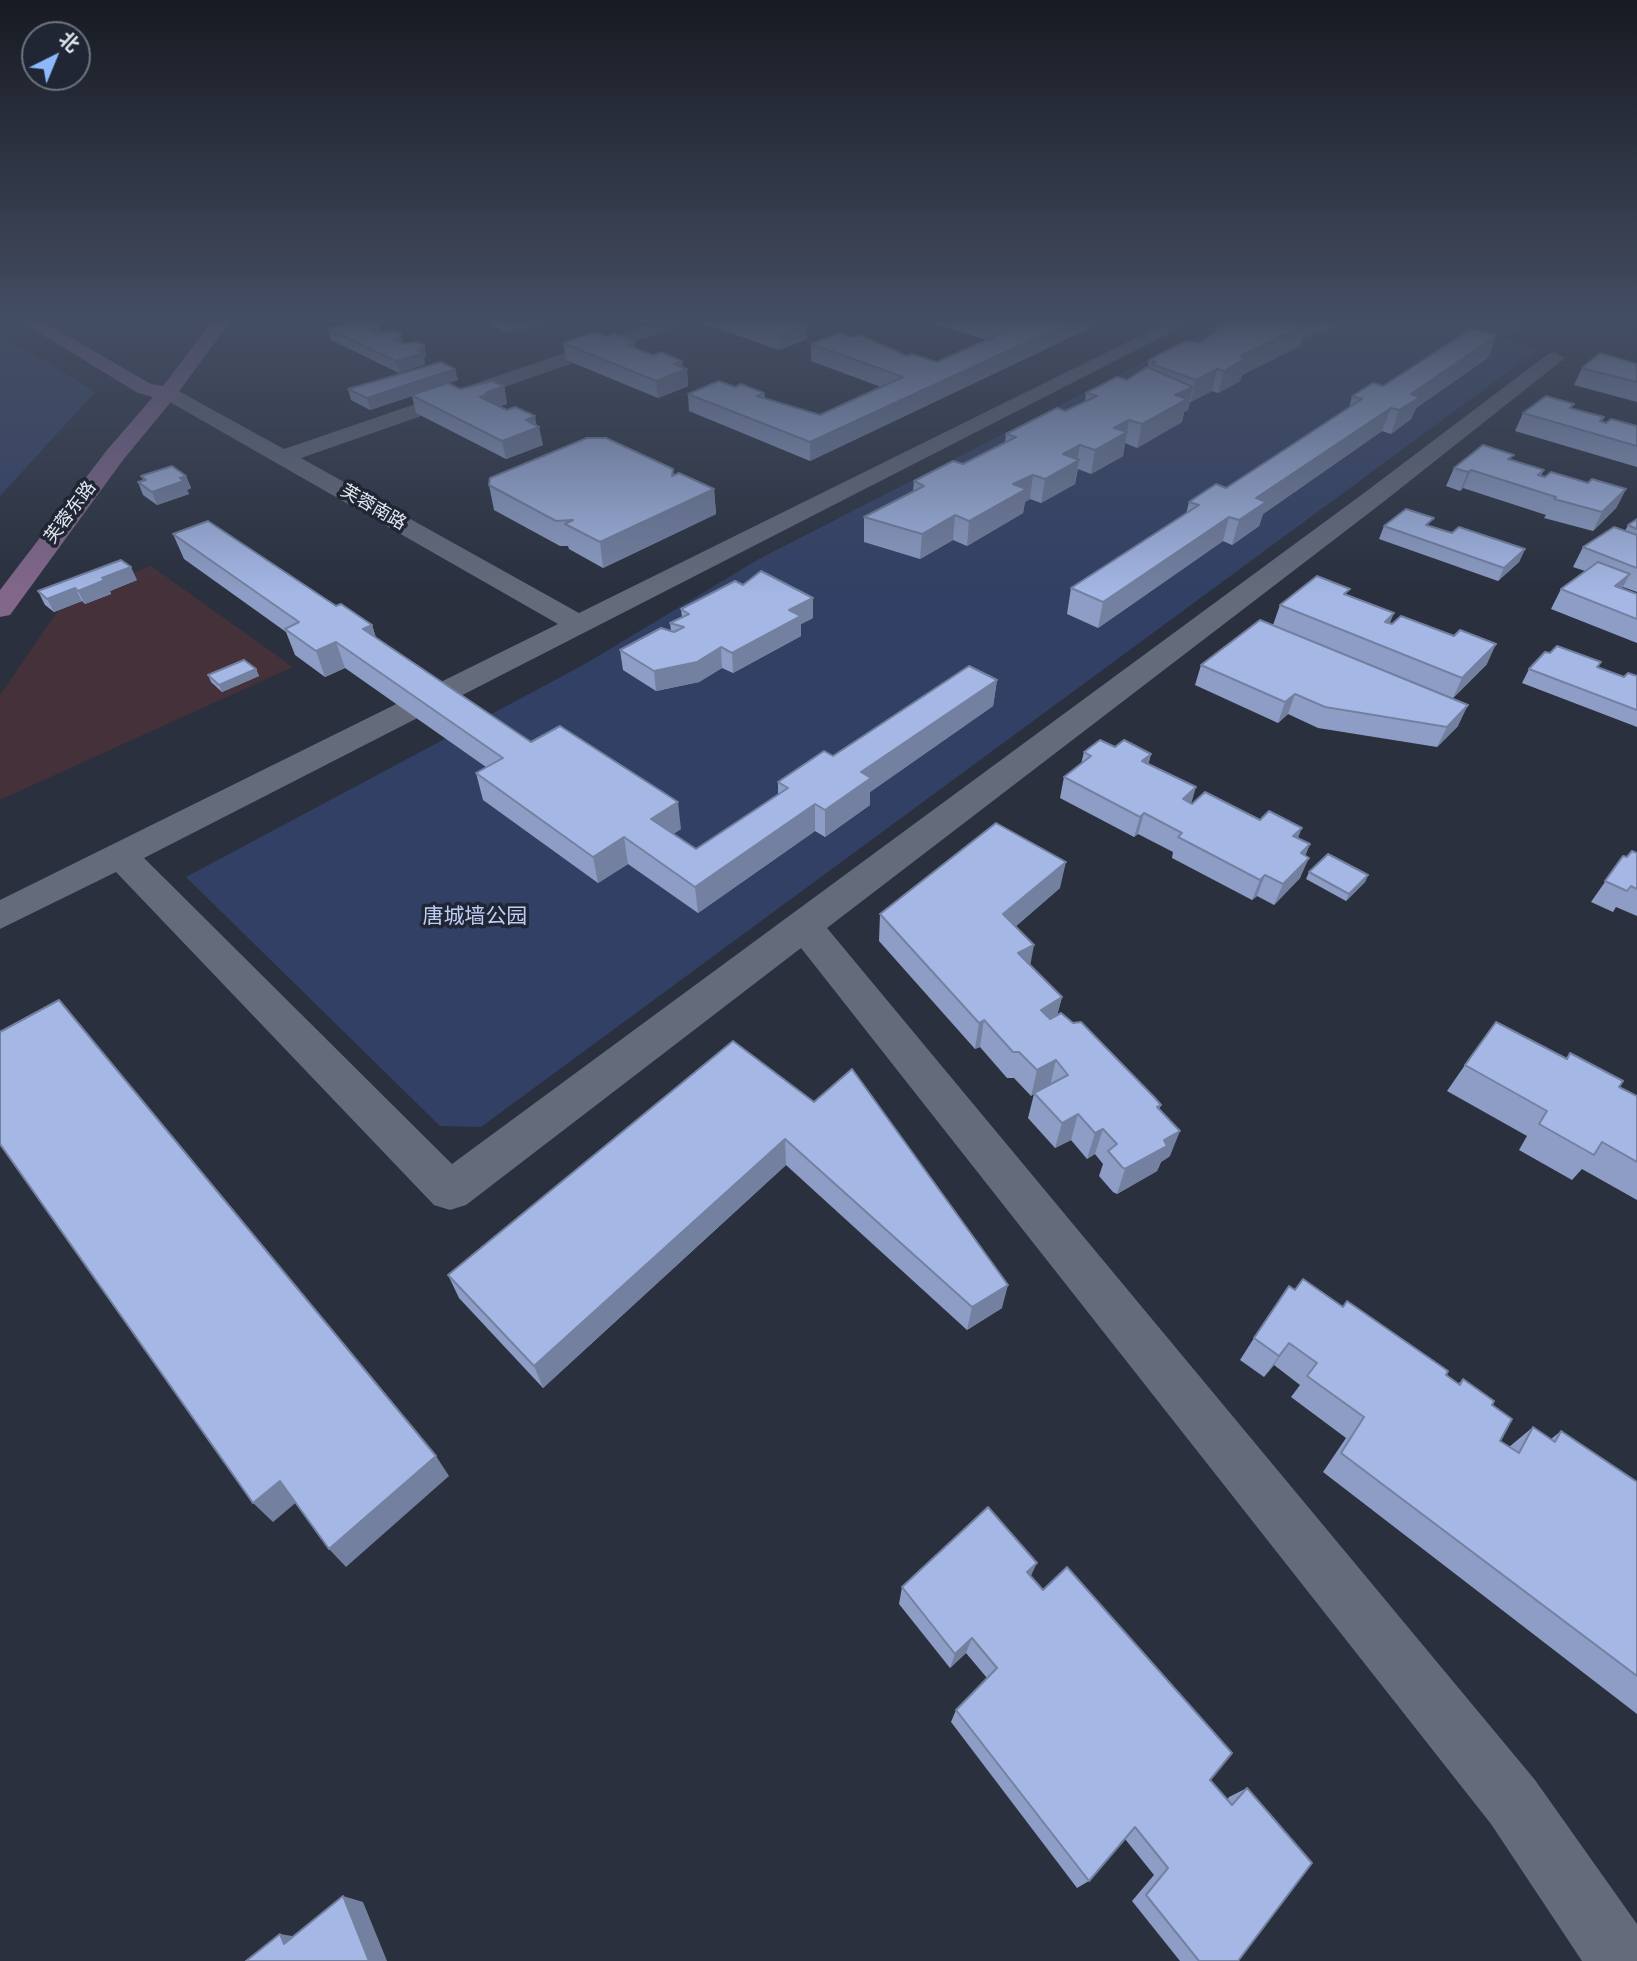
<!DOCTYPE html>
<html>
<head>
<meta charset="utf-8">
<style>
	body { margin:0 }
	#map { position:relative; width:1637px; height:1961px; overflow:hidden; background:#2a303e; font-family:"Roboto Condensed","Noto Sans SC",sans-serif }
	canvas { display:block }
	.north { position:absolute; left:21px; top:21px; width:70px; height:70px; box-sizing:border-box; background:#202633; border:2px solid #6e737e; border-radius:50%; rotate:43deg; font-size:19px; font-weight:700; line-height:28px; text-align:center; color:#e2e6ef }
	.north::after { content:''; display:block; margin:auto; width:24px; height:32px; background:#8db9fc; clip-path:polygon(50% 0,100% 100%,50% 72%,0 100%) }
</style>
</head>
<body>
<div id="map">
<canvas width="1637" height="1961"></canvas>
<div class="north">北</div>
</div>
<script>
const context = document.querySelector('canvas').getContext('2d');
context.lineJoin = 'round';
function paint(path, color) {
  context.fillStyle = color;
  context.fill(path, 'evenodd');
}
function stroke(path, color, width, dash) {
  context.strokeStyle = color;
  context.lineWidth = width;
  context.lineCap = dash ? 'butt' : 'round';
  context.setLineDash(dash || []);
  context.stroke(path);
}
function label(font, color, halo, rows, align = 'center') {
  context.font = font + ' "Roboto Condensed","Noto Sans SC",sans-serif';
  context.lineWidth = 7;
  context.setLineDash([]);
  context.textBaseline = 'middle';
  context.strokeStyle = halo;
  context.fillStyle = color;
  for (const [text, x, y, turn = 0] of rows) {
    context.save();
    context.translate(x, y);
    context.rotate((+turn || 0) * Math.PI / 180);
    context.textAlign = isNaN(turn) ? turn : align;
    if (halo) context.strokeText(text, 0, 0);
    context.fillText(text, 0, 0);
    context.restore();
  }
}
paint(new Path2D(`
	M151 566 293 667 0 800V695L66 599Z`), '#443139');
paint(new Path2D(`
	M1226 320H1532L1503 339 1539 349 481 1127 440 1126 186 877 585 664 759 559Z
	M0 334 95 392 0 496Z`), '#324065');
paint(new Path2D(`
	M661 320H687L685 324 301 458 579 613 1172 320H1195L144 858 452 1164 1364 493 1548 354 1555 352 1565 358 1382 503 827 928 1535 1780 1637 1924V1961H1582L1491 1824 801 948 466 1205 450 1210 434 1205 116 872 0 929V900L558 624 161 397 158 393 161 389H175L284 449Z`), '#646b7b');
paint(new Path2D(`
	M18 320H40L151 384 163 386 213 320H231L175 397 123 460 10 615 0 617V590L107 450 153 397 138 393Z`), '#82678b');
paint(new Path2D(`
	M489 320H547L548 323 508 332 490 325Z
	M694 320H800L807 339 779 350Z
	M924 320H1107L810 461 689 411 688 394 735 387 764 393 765 398 820 415 881 387 811 361V344L907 356 937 362 986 340Z
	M1227 320H1343L1342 322 1324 333 1317 331 1302 339 1300 346 1242 375 1240 381 1218 393 1212 391 1190 402 1188 410 1184 412 1182 422 1137 448 1125 443 1123 456 1091 474 1078 469 1075 484 1041 503 1030 499 1025 502 1023 513 967 546 953 540 920 559 864 542V517L913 492 914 481 963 464 1005 443 1006 434 1065 411 1085 402 1086 393 1127 380 1148 368 1149 360 1199 343 1215 333 1217 325Z
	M379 324 381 333 401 334 403 344 424 345 426 356 424 358 425 364 399 373 331 340 328 329Z
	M563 343 636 349 653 355 682 361 683 367 687 369 688 386 658 398 566 360Z
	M1489 357 1416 408 1411 419 1391 434 1382 431 1263 514 1259 526 1232 545 1223 541 1098 628 1067 614 1071 588 1186 514 1189 502 1226 488 1349 408 1352 396 1383 386Z
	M1637 364V402L1574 385 1582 368Z
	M458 380 448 383 460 389 504 386 507 404 500 406 537 425 543 445 506 459 416 413 412 396 370 410 351 400 348 389Z
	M1572 408 1604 417 1602 422 1606 423 1637 426V467L1515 431 1523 413Z
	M1511 460 1544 470 1541 476 1626 489 1616 508 1593 531 1544 518 1546 515 1463 488 1460 491 1446 486 1454 468Z
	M673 469 674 476 714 489 716 514 603 568 569 549 568 546H560L494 510 489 485Z
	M141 476H186L191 488 187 490 189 494 157 505 143 495 138 482 143 480Z
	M1637 519V592L1623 587 1622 588 1637 594V643L1551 609 1561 589 1585 571 1573 567 1583 547 1625 531 1628 525Z
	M1384 526H1431L1452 533 1525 549 1519 562 1498 581 1379 539Z
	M173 534 336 606 372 625 376 638 531 742 681 829 673 834 696 849 778 795V782L997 680 993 706 870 792V805L825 837 815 831 698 913 628 864 598 883 483 800 476 773 486 767 345 668 325 677 295 655 286 632 184 559Z
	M137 580 110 591 111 594 85 604 82 601 54 612 45 605 38 591Z
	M1348 596 1390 624 1487 664 1453 698 1273 625 1280 605Z
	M681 609 813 618 801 624V636L733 673 722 668 699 682 656 691 623 670 620 650 671 631 670 623 682 617Z
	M1201 665 1458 726 1437 747 1318 728 1288 714 1278 723 1195 685Z
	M1598 668 1624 677 1637 676V727L1522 683 1529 669Z
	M256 669 259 676 222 692 211 682 208 675Z
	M1115 747 1151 754 1148 764 1191 803 1298 838 1310 844 1305 856 1300 878 1274 905 1257 896 1252 900 1172 858 1173 852 1138 834 1134 837 1060 798 1064 777 1081 764 1084 752Z
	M1637 853V916L1616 907 1613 912 1591 902 1623 856 1627 857Z
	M1309 872 1368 875 1365 882 1346 901 1306 879Z
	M1060 888 1016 926 1030 965 1062 997 1057 1015 1161 1105 1159 1109 1170 1156 1161 1162 1157 1171 1117 1194 1113 1192 1099 1176 1103 1164 1095 1154 1087 1159 1071 1140 1055 1148 1028 1118 1034 1094 1031 1096 1014 1078H1007L980 1047 975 1049 879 941 880 914Z
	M733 1041 1002 1308 967 1330 786 1165 543 1388 459 1298 448 1275Z
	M1570 1053 1619 1087 1637 1096V1200L1582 1169 1572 1180 1519 1150 1527 1136 1447 1091 1465 1065 1566 1059Z
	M1295 1290 1343 1306 1458 1384 1463 1379 1492 1405 1500 1441 1509 1447 1533 1427 1551 1439 1561 1431 1637 1482V1714L1323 1472 1346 1438 1291 1397 1300 1385 1274 1365 1264 1377 1240 1360 1254 1338Z
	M1031 1576 1227 1800 1229 1797 1247 1788 1238 1961H1180L1132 1901 1154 1875 1125 1839 1089 1881 1077 1888 951 1722 956 1710 987 1678 966 1653 950 1668 899 1604 902 1587Z`), '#8d9dc5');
paint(new Path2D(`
	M513 320H547L548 323 508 332 506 321Z
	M1075 320H1107L810 461V442Z
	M1305 320H1320L1317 331 1302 339 1300 346 1242 375 1240 381 1218 393 1224 371 1240 356 1296 329 1298 323Z
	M1328 320H1343L1342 322 1324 333Z
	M807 322V339L779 350V333Z
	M379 324 382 335 371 329Z
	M401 334 404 346 394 340Z
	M1497 335 1489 357 1416 408 1411 419 1391 434 1399 410 1411 394Z
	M635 342 637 359 626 345Z
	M424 345 426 356 424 358 425 364 399 373 396 361 417 350Z
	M682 361 683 371 687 369 688 386 658 398 656 381 674 364Z
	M455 369 458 380 370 410 367 398Z
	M1217 369 1212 391 1191 402 1196 380Z
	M504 386 507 404 492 409 480 397 486 393Z
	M1193 387 1188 410 1184 412 1182 422 1137 448 1142 424 1175 395Z
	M1391 408 1382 431 1263 514 1259 526 1232 545 1239 520 1256 498Z
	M535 416 537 427H539L543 445 506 459 502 441 526 420Z
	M1129 420 1123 456 1091 474 1095 450 1114 428Z
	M1080 445 1077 461 1079 460 1075 484 1041 503 1045 479 1063 454Z
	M1471 470 1463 488 1460 491 1468 472Z
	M1033 475 1030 499 1025 502 1023 513 967 546 969 521 1013 484Z
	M186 476 191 488 187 490 189 494 157 505 152 492Z
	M714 489 716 514 603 568 600 542Z
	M1626 489 1616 508 1593 531 1602 512Z
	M955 515 953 540 920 559 922 534Z
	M1229 517 1223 541 1098 628 1103 602Z
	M1525 549 1519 562 1498 581 1504 568Z
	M131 567 137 580 110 591 111 594 85 604 78 591 102 578Z
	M1630 574 1619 594 1615 586Z
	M75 588 82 601 54 612 47 599Z
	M813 598V618L801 624V636L733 673 732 653 789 610Z
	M1394 613 1386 633 1385 622Z
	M372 625 380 651 363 629Z
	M336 642 345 668 325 677 316 651Z
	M1496 644 1487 664 1453 698 1462 678Z
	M721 647 722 668 699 682 656 691 654 671Z
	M256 669 259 676 222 692 219 685Z
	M997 680 993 706 870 792V805L825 837V810L861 772Z
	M1295 694 1288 714 1278 723 1285 702Z
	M1468 705 1458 726 1437 747 1447 727Z
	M1151 754 1146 775 1142 761Z
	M1196 787 1190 808 1183 799Z
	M678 802 681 829 655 846 651 819Z
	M815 804V831L698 913 695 887Z
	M1144 813 1138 834 1134 837 1140 817Z
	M1302 828 1294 848 1293 836Z
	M624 837 628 864 598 883 593 857Z
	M1310 844 1301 865V853Z
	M1309 858 1300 878 1274 905 1283 884Z
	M1066 862 1060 888 999 941 1003 914Z
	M1265 875 1257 896 1252 900 1260 880Z
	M1368 875 1365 882 1346 901 1349 894Z
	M1034 945 1029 972 1018 953Z
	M1062 997 1055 1024 1041 1010Z
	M984 1020 980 1047 975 1049 979 1023Z
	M1056 1060 1050 1086 1034 1093V1094L1031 1096 1037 1070Z
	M1078 1114 1071 1140 1055 1148 1062 1123Z
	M1103 1129 1095 1154 1087 1159 1095 1133Z
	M1180 1131 1170 1156 1161 1162 1157 1171 1117 1194 1125 1169 1164 1140Z
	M785 1139 786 1165 543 1388 534 1366Z
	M1008 1285 1002 1308 967 1330 972 1307Z
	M1289 1343 1274 1365 1264 1377 1279 1356Z
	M436 1456 449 1476 346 1567 329 1549Z
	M280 1481 299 1500 273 1522 253 1503Z
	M1037 1563 1029 1580 1027 1572Z
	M972 1638 966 1653 950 1668 955 1654Z
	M343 1896 363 1902 387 1961H369Z
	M280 1934 304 1938 284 1944Z`), '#7380a0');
const building = new Path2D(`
	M740 320H800L807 322 779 333Z
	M976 320H1075L810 442 688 394 719 381 735 387 741 384 764 393 757 396 820 415 903 377 811 344 839 333 852 338 859 335 907 356 912 354 937 362 1009 330Z
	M1227 320H1282L1297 325 1300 323 1306 324 1240 356 1246 358 1224 371 1217 369 1196 380 1151 364 1156 362 1149 360 1186 341 1199 343 1224 327 1217 325Z
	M1289 320H1305L1298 323Z
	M353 321 373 322 379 324 371 329 380 333 394 331 401 334 394 340 403 344 417 342 424 345 417 350 423 353 396 361 328 329Z
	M1471 329 1497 335 1411 394 1420 397 1399 410 1391 408 1256 498 1266 502 1239 520 1229 517 1103 602 1071 588 1199 505 1189 502 1216 484 1226 488 1362 399 1352 396 1373 383 1383 386Z
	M595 332 607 337 614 334 635 342 626 345 653 355 661 352 682 361 674 364 687 369 656 381 563 343Z
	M1600 353 1637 364V382L1582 368Z
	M441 362 455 369 367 398 348 389Z
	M1147 367 1193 387 1175 395 1187 399 1142 424 1129 420 1114 428 1127 432 1095 450 1080 445 1063 454 1079 460 1045 479 1033 475 1013 484 1026 489 969 521 955 515 922 534 864 517 924 486 914 481 953 461 963 464 1016 437 1006 434 1057 408 1065 411 1097 396 1086 393 1117 377 1127 380Z
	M492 381 504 386 486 393 489 394 480 397 507 410 515 407 535 416 526 420 539 427 502 441 411 395 448 383 460 389Z
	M1546 396 1574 404 1570 408 1604 417 1600 421 1606 423 1611 419 1637 426V446L1523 413Z
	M587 438H606L673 469 672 476 679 473 714 489 600 542 565 524 573 520 556 521 489 485 490 478Z
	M1483 445 1514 455 1508 459 1544 470 1538 475 1545 477 1551 472 1588 483 1592 479 1626 489 1602 512 1554 499 1556 497 1471 470 1468 472 1454 468Z
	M172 466 186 476 180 478 184 481 152 492 138 482 146 480 141 476Z
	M1406 509 1434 518 1426 525 1452 533 1459 527 1525 549 1504 568 1384 526Z
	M1637 519V529L1628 525Z
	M208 521 336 606 341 604 372 625 363 629 531 742 560 726 678 802 651 819 696 849 788 788 778 782 824 751 833 756 969 666 997 680 861 772 871 778 825 810 815 804 695 887 624 837 593 857 476 773 503 758 336 642 316 651 285 629 299 622 173 534Z
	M1614 527 1637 535V568L1583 547Z
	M121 560 131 567 102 578 105 580 78 591 75 588 47 599 38 591Z
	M1598 562 1630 574 1615 586 1637 594V619L1561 589Z
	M761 571 813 598 789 610 801 616 732 653 721 647 697 662 654 671 620 650 661 628 674 632 684 627 670 623 689 614 681 609 735 581 743 585Z
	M1317 576 1350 589 1344 594 1394 613 1385 622 1392 624 1401 616 1454 636 1460 630 1496 644 1462 678 1280 605Z
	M1260 620 1468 705 1447 727 1325 707 1295 694 1285 702 1201 665Z
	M1557 646 1601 662 1597 667 1624 677 1628 673 1637 676V710L1529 669 1545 652 1550 653Z
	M244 660 256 669 219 685 208 675Z
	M1100 740 1115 747 1124 740 1151 754 1142 761 1196 787 1183 799 1192 804 1205 792 1260 820 1269 811 1302 828 1293 836 1310 844 1301 853 1309 858 1283 884 1265 875 1260 880 1178 837 1182 833 1144 813 1140 817 1064 777 1091 756 1084 752Z
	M996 823 1066 862 1003 914 1034 945 1018 953 1062 997 1041 1010 1050 1019 1061 1013 1073 1023 1081 1022 1155 1098 1161 1105 1157 1107 1180 1131 1164 1140 1167 1146 1125 1169 1122 1167 1108 1151 1117 1144 1103 1129 1095 1133 1078 1114 1062 1123 1034 1093 1068 1075 1056 1060 1037 1070 1019 1052H1013L984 1020 979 1023 880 914Z
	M1632 851 1637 853V889L1631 886 1627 891 1605 881 1623 856 1627 857Z
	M1328 854 1368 875 1349 894 1309 872Z
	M59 1000 436 1456 329 1549 280 1481 253 1503 0 1144V1032Z
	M1496 1022 1567 1059 1570 1053 1623 1081 1619 1087 1637 1096V1162L1602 1142 1594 1155 1539 1124 1547 1111 1465 1065Z
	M733 1041 814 1102 852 1069 1008 1285 972 1307 785 1139 534 1366 448 1275Z
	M1303 1279 1343 1307 1347 1301 1448 1371 1446 1375 1460 1385 1463 1379 1494 1401 1492 1405 1512 1419 1500 1441 1519 1453 1533 1427 1555 1442 1561 1431 1637 1482V1676L1341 1453 1364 1417 1307 1376 1317 1363 1289 1343 1279 1356 1254 1338 1289 1286 1295 1290Z
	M988 1507 1037 1563 1027 1572 1043 1590 1067 1567 1232 1753 1210 1780 1232 1805 1247 1788 1312 1863 1238 1961H1199L1146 1895 1168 1868 1135 1827 1089 1881 956 1710 997 1668 972 1638 955 1654 902 1587Z
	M343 1896 369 1961H246L280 1934 284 1944Z`);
paint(building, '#a4b7e5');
stroke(building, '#7380a0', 2);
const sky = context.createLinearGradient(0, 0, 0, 594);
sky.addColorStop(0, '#171a22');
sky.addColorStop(0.54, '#444e63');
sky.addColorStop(1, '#444e6300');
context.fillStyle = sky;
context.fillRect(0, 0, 1637, 594);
label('18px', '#e2e6ef', '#202633', [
	["芙蓉南路",373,508,30],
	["芙蓉东路",71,513,-53]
]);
label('21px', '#bdcef6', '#202633', [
	["唐城墙公园",475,918]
]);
</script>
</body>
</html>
